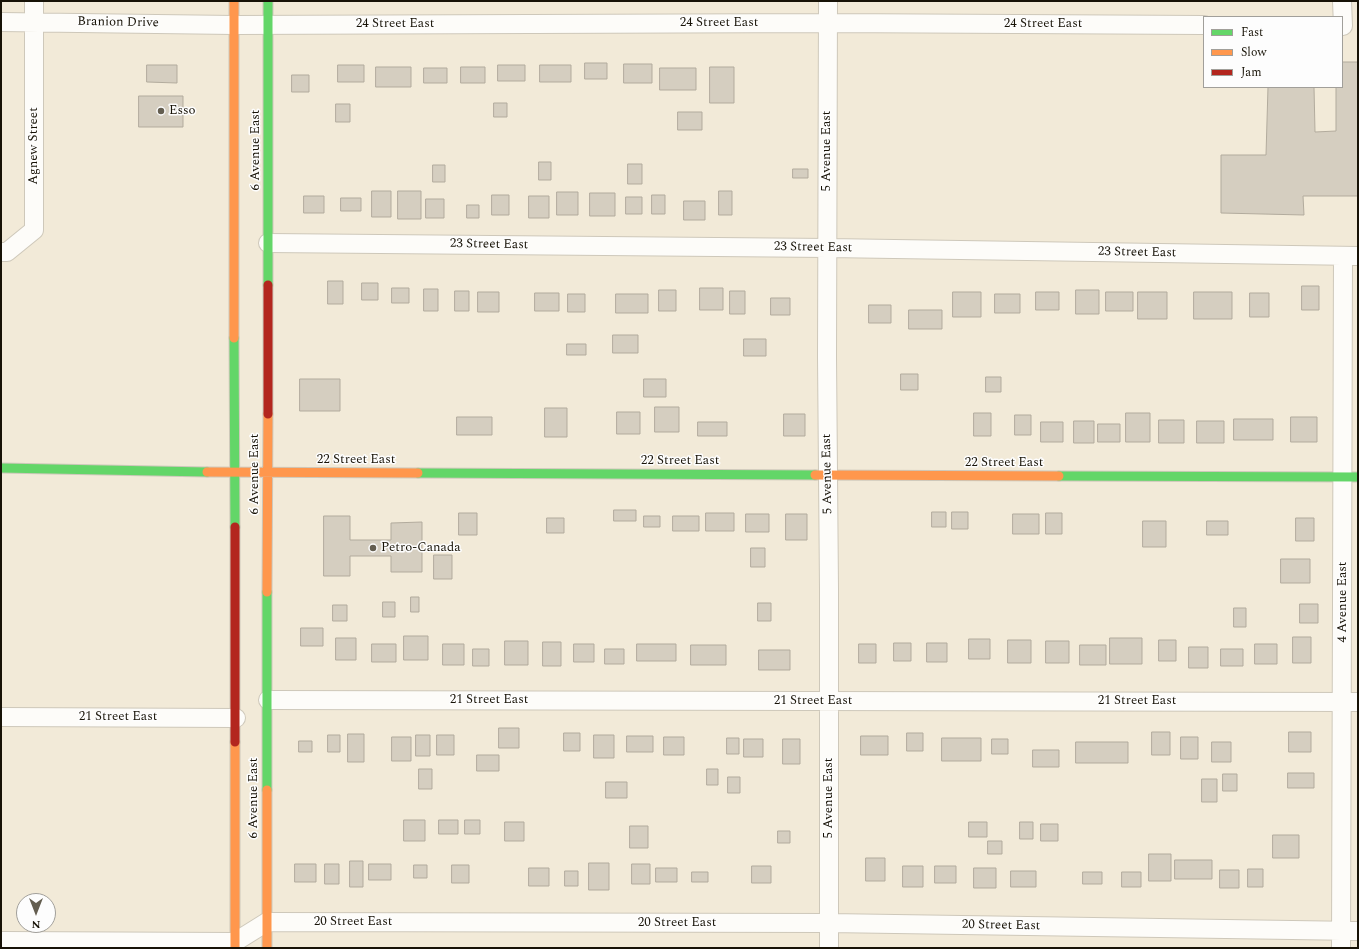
<!DOCTYPE html>
<html>
<head>
<meta charset="utf-8">
<style>
	body { margin:0 }
	#map { position:relative; width:1359px; height:949px; overflow:hidden; background:#f2ead8; font-family:Spectral,serif }
	canvas { display:block }
	.frame { position:absolute; inset:0; border:2px solid #171206; pointer-events:none }
	.legend { position:absolute; left:1203px; top:16px; width:140px; height:72px; box-sizing:border-box; background:#fdfdfd; border:1px solid #a19f9a; margin:0; padding:5px 7px; list-style:none; font-size:12px; color:#171206 }
	.legend li { display:flex; align-items:center; gap:8px; height:20px }
	.legend b { width:20px; border:1px solid #a19f9a }
	.north { position:absolute; left:16px; top:893px; width:40px; height:40px; box-sizing:border-box; background:#fdfdfd; border:1px solid #a19f9a; border-radius:50%; rotate:180deg; font-size:11px; font-weight:700; line-height:16px; text-align:center; color:#171206 }
	.north::after { content:''; display:block; margin:auto; width:14px; height:18px; background:#645e50; clip-path:polygon(50% 0,100% 100%,50% 72%,0 100%) }
</style>
</head>
<body>
<div id="map">
<canvas width="1359" height="949"></canvas>
<div class="frame"></div>
<ul class="legend">
<li><b style="height:5px;background:#63d668"></b>Fast</li>
<li><b style="height:5px;background:#ff974d"></b>Slow</li>
<li><b style="height:5px;background:#b3261e"></b>Jam</li>
</ul>
<div class="north">N</div>
</div>
<script>
const context = document.querySelector('canvas').getContext('2d');
context.lineJoin = 'round';
function paint(path, color) {
  context.fillStyle = color;
  context.fill(path, 'evenodd');
}
function stroke(path, color, width, dash) {
  context.strokeStyle = color;
  context.lineWidth = width;
  context.lineCap = dash ? 'butt' : 'round';
  context.setLineDash(dash || []);
  context.stroke(path);
}
function label(font, color, halo, rows, align = 'center') {
  context.font = font + ' Spectral,serif';
  context.lineWidth = 3;
  context.setLineDash([]);
  context.textBaseline = 'middle';
  context.strokeStyle = halo;
  context.fillStyle = color;
  for (const [text, x, y, turn = 0] of rows) {
    context.save();
    context.translate(x, y);
    context.rotate((+turn || 0) * Math.PI / 180);
    context.textAlign = isNaN(turn) ? turn : align;
    if (halo) context.strokeText(text, 0, 0);
    context.fillText(text, 0, 0);
    context.restore();
  }
}
const building = new Path2D(`
	M1342 62H1358V196H1303L1304 215 1221 213V155H1266L1268 87H1314L1315 132 1336 131V87H1342Z
	M585 63H607V79H585Z
	M624 64H652V83H624Z
	M147 65H177V83L147 82Z
	M338 65H364V82H338Z
	M498 65H525V81H498Z
	M540 65H571V82H540Z
	M376 67H411V87H376Z
	M461 67H485V83H461Z
	M710 67H734V103H710Z
	M424 68H447V83H424Z
	M660 68H696V90H660Z
	M292 75H309V92H292Z
	M139 96H183V127H139Z
	M494 103H507V117H494Z
	M336 104H350V122H336Z
	M678 112H702V130H678Z
	M539 162H551V180H539Z
	M628 164H642V184H628Z
	M433 165H445V182H433Z
	M793 169H808V178H793Z
	M372 191H391V217H372Z
	M398 191H421V219H398Z
	M719 191H732V215H719Z
	M557 192H578V215H557Z
	M590 193H615V216H590Z
	M492 195H509V215H492Z
	M652 195H665V214H652Z
	M304 196H324V213H304Z
	M529 196H549V218H529Z
	M626 197H642V214H626Z
	M341 198H361V211H341Z
	M426 199H444V218H426Z
	M684 201H705V220H684Z
	M467 205H479V218H467Z
	M328 281H343V304H328Z
	M362 283H378V300H362Z
	M1302 286H1319V310H1302Z
	M392 288H409V303H392Z
	M700 288H723V310H700Z
	M424 289H438V311H424Z
	M659 290H676V311H659Z
	M1076 290H1099V314H1076Z
	M455 291H469V311H455Z
	M730 291H745V314H730Z
	M478 292H499V312H478Z
	M953 292H981V317H953Z
	M1036 292H1059V310H1036Z
	M1106 292H1133V311H1106Z
	M1138 292H1167V319H1138Z
	M1194 292H1232V319H1194Z
	M535 293H559V311H535Z
	M1250 293H1269V317H1250Z
	M568 294H585V312H568Z
	M616 294H648V313H616Z
	M995 294H1020V313H995Z
	M771 298H790V315H771Z
	M869 305H891V323H869Z
	M909 310H942V329H909Z
	M613 335H638V353H613Z
	M744 339H766V356H744Z
	M567 344H586V355H567Z
	M901 374H918V390H901Z
	M986 377H1001V392H986Z
	M300 379H340V411H300Z
	M644 379H666V397H644Z
	M655 407H679V432H655Z
	M545 408H567V437H545Z
	M617 412H640V434H617Z
	M974 413H991V436H974Z
	M1126 413H1150V442H1126Z
	M784 414H805V436H784Z
	M1015 415H1031V435H1015Z
	M457 417H492V435H457Z
	M1291 417H1317V442H1291Z
	M1234 419H1273V440H1234Z
	M1159 420H1184V443H1159Z
	M1074 421H1094V443H1074Z
	M1197 421H1224V443H1197Z
	M698 422H727V436H698Z
	M1041 422H1063V442H1041Z
	M1098 424H1120V442H1098Z
	M614 510H636V521H614Z
	M932 512H946V527H932Z
	M952 512H968V529H952Z
	M459 513H477V535H459Z
	M706 513H734V531H706Z
	M1046 513H1062V534H1046Z
	M746 514H769V532H746Z
	M786 514H807V540H786Z
	M1013 514H1039V534H1013Z
	M324 516H350V540H391V523L422 522V572H391V556H350V576H324Z
	M644 516H660V527H644Z
	M673 516H699V531H673Z
	M547 518H564V533H547Z
	M1296 518H1314V541H1296Z
	M1143 521H1166V547H1143Z
	M1207 521H1228V535H1207Z
	M751 548H765V567H751Z
	M434 555H452V579H434Z
	M1281 559H1310V583H1281Z
	M411 597H419V612H411Z
	M383 602H395V617H383Z
	M758 603H771V621H758Z
	M1300 604H1318V623H1300Z
	M333 605H347V621H333Z
	M1234 608H1246V627H1234Z
	M301 628H323V646H301Z
	M404 636H428V660H404Z
	M1293 637H1311V663H1293Z
	M336 638H356V660H336Z
	M1110 638H1142V664H1110Z
	M969 639H990V659H969Z
	M1008 640H1031V663H1008Z
	M1159 640H1176V661H1159Z
	M505 641H528V665H505Z
	M1046 641H1069V663H1046Z
	M543 642H561V666H543Z
	M894 643H911V661H894Z
	M927 643H947V662H927Z
	M372 644H396V662H372Z
	M443 644H464V665H443Z
	M574 644H594V662H574Z
	M637 644H676V661H637Z
	M859 644H876V663H859Z
	M1255 644H1277V664H1255Z
	M691 645H726V665H691Z
	M1080 645H1106V665H1080Z
	M1189 647H1208V668H1189Z
	M473 649H489V666H473Z
	M605 649H624V664H605Z
	M1221 649H1243V666H1221Z
	M759 650H790V670H759Z
	M499 728H519V748H499Z
	M1152 732H1170V755H1152Z
	M1289 732H1311V752H1289Z
	M564 733H580V751H564Z
	M907 733H923V751H907Z
	M348 734H364V762H348Z
	M328 735H340V752H328Z
	M416 735H430V756H416Z
	M437 735H454V755H437Z
	M594 735H614V758H594Z
	M627 736H653V752H627Z
	M861 736H888V755H861Z
	M392 737H411V761H392Z
	M664 737H684V755H664Z
	M1181 737H1198V759H1181Z
	M727 738H739V754H727Z
	M942 738H981V761H942Z
	M744 739H763V757H744Z
	M783 739H800V764H783Z
	M992 739H1008V754H992Z
	M299 741H312V752H299Z
	M1076 742H1128V763H1076Z
	M1212 742H1231V762H1212Z
	M1033 750H1059V767H1033Z
	M477 755H499V771H477Z
	M419 769H432V789H419Z
	M707 769H718V785H707Z
	M1288 773H1314V788H1288Z
	M1223 774H1237V791H1223Z
	M728 777H740V793H728Z
	M1202 779H1217V802H1202Z
	M606 782H627V798H606Z
	M404 820H425V841H404Z
	M439 820H458V834H439Z
	M465 820H480V834H465Z
	M505 822H524V841H505Z
	M969 822H987V837H969Z
	M1020 822H1033V839H1020Z
	M1041 824H1058V841H1041Z
	M630 826H648V848H630Z
	M778 831H790V843H778Z
	M1273 835H1299V858H1273Z
	M988 841H1002V854H988Z
	M1149 854H1171V881H1149Z
	M866 858H885V881H866Z
	M1175 860H1212V879H1175Z
	M350 861H363V887H350Z
	M589 863H609V890H589Z
	M295 864H316V882H295Z
	M325 864H339V884H325Z
	M369 864H391V880H369Z
	M632 864H650V884H632Z
	M414 865H427V878H414Z
	M452 865H469V883H452Z
	M752 866H771V883H752Z
	M903 866H923V887H903Z
	M935 866H956V883H935Z
	M529 868H549V886H529Z
	M656 868H677V882H656Z
	M974 868H996V888H974Z
	M1248 869H1263V887H1248Z
	M1220 870H1239V888H1220Z
	M565 871H578V886H565Z
	M1011 871H1036V887H1011Z
	M692 872H708V882H692Z
	M1083 872H1102V884H1083Z
	M1122 872H1141V887H1122Z`);
paint(building, '#d5cec0');
stroke(building, '#b2ab9d', 1);
const street = new Path2D(`
	M828 1 827 357 829 589V948
	M1342 1 1343 26
	M1 22 234 25 828 23 1204 25
	M268 243 828 248 1358 256
	M1 252H7L34 230V1
	M268 700 1358 702
	M1 717 236 718
	M1 941 235 942 267 922 829 923 1358 931
	M1341 948 1343 256`);
const fast = new Path2D(`
	M268 285V1
	M234 338 235 527
	M1 468 207 472
	M418 473 815 475
	M1059 476 1358 477
	M267 790V592`);
const slow = new Path2D(`
	M234 1V338
	M207 472 418 473
	M815 475 1059 476
	M267 592 268 414
	M235 742V948
	M267 948V790`);
const jam = new Path2D(`
	M268 414V285
	M235 527V742`);
stroke(street, '#cec8ba', 20);
stroke(fast, '#cec8ba', 11);
stroke(slow, '#cec8ba', 11);
stroke(jam, '#cec8ba', 11);
stroke(street, '#fdfcf9', 18);
stroke(fast, '#63d668', 9);
stroke(slow, '#ff974d', 9);
stroke(jam, '#b3261e', 9);
for (const [x, y, r, color] of [
	[161,111,4,"#645e50"],
	[373,548,4,"#645e50"]
]) {
  const dot = new Path2D();
  dot.arc(x, y, r, 0, 2 * Math.PI);
  context.fillStyle = color;
  context.fill(dot);
  stroke(dot, '#fdfdfd', 1.5);
}
label('13px', '#171206', '#fdfdfd', [
	["Branion Drive",118,23,1],
	["24 Street East",719,23],
	["24 Street East",395,24],
	["24 Street East",1043,24],
	["Agnew Street",34,146,-90],
	["6 Avenue East",256,150,-90],
	["5 Avenue East",827,151,-90],
	["23 Street East",489,245,1],
	["23 Street East",813,248,1],
	["23 Street East",1137,253,1],
	["22 Street East",356,460],
	["22 Street East",680,461],
	["22 Street East",1004,463],
	["6 Avenue East",255,474,-90],
	["5 Avenue East",828,474,-91],
	["4 Avenue East",1343,602,-90],
	["21 Street East",489,700],
	["21 Street East",813,701],
	["21 Street East",1137,701],
	["21 Street East",118,717],
	["6 Avenue East",254,798,-90],
	["5 Avenue East",829,798,-90],
	["20 Street East",353,922],
	["20 Street East",677,923],
	["20 Street East",1001,926,1]
]);
label('13px', '#171206', '#fdfdfd', [
	["Esso",169,111],
	["Petro-Canada",381,548]
], 'left');
</script>
</body>
</html>
